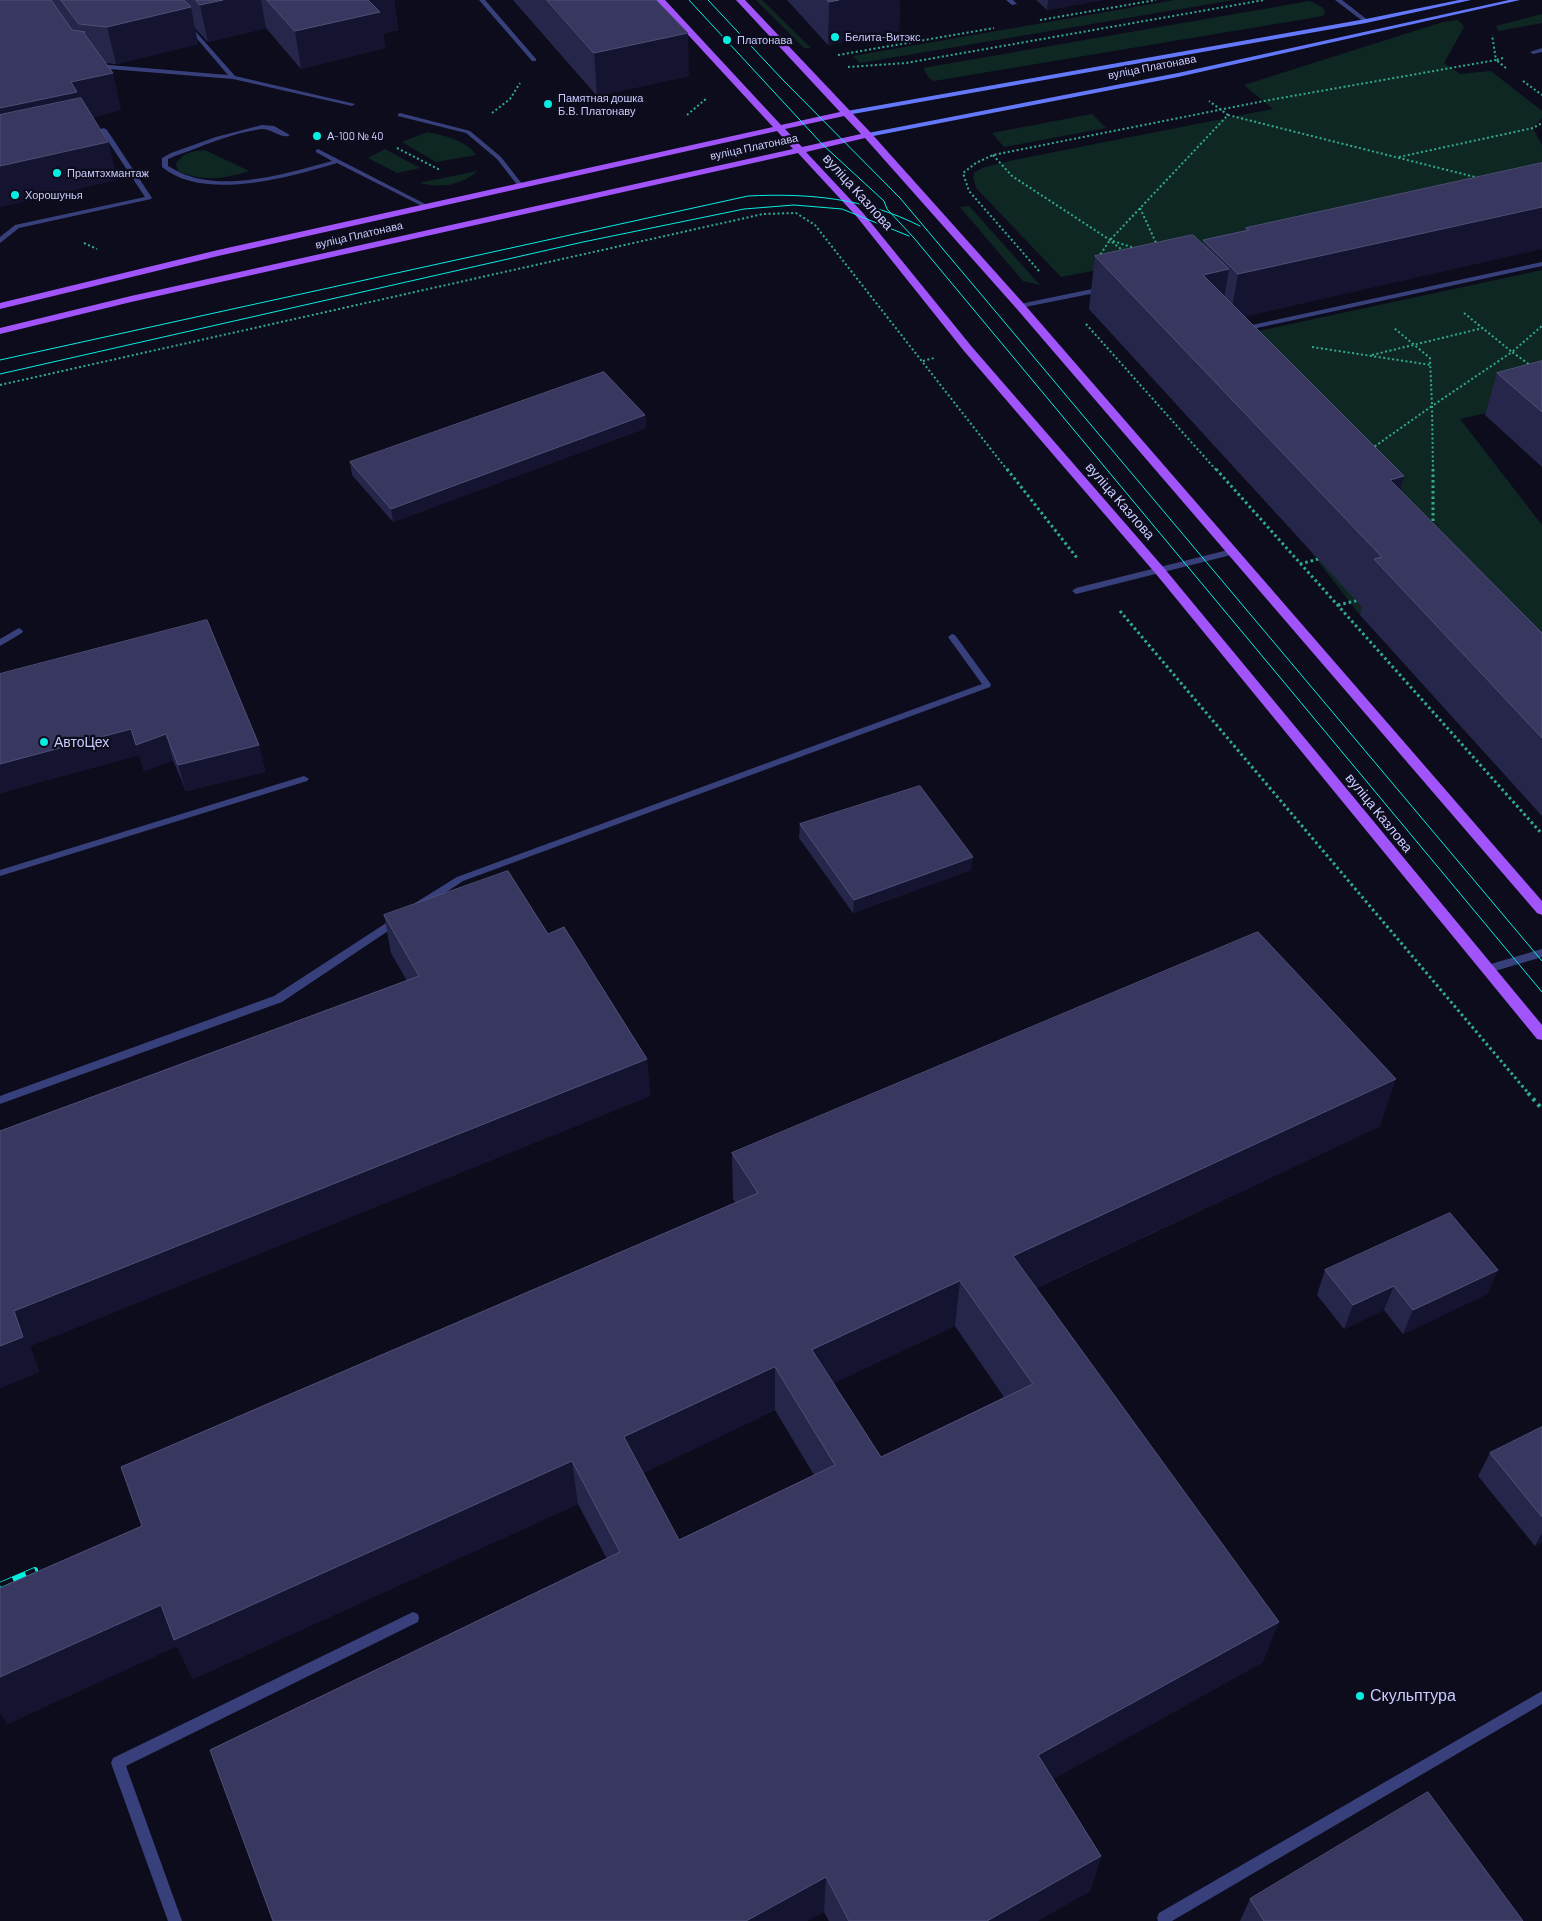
<!DOCTYPE html>
<html>
<head>
<meta charset="utf-8">
<style>
	body { margin:0 }
	canvas { display:block; background:#0c0c1d }
</style>
</head>
<body>
<canvas width="1542" height="1921"></canvas>
<script>
const context = document.querySelector('canvas').getContext('2d');
context.lineJoin = 'round';
function paint(path, color) {
  context.fillStyle = color;
  context.fill(path, 'evenodd');
}
function stroke(path, color, width, dash) {
  context.strokeStyle = color;
  context.lineWidth = width;
  context.lineCap = dash ? 'butt' : 'round';
  context.setLineDash(dash || []);
  context.stroke(path);
}
function label(font, color, halo, rows, align = 'center') {
  context.font = font + ' Barlow,sans-serif';
  context.lineWidth = 4.5;
  context.setLineDash([]);
  context.textBaseline = 'middle';
  context.strokeStyle = halo;
  context.fillStyle = color;
  for (const [text, x, y, turn = 0] of rows) {
    context.save();
    context.translate(x, y);
    context.rotate((+turn || 0) * Math.PI / 180);
    context.textAlign = isNaN(turn) ? turn : align;
    if (halo) context.strokeText(text, 0, 0);
    context.fillText(text, 0, 0);
    context.restore();
  }
}
paint(new Path2D(`
	M756 0H762L811 48H804Z
	M1175 0H1234L860 63 853 56Z
	M1310 1 1323 8 1325 12 1323 16 934 81 929 78 923 68Z
	M1542 14V23L1498 31 1496 26Z
	M1458 20 1464 27 1444 63 1460 74 1491 71 1542 111V118L1533 128 1542 145V198L1175 255 1061 277 977 189 973 178 975 172 985 167 1014 160 1273 109 1244 85 1443 22Z
	M1092 114 1106 128 1004 147 992 133Z
	M428 132C445 136 466 140 476 155L436 162 402 142Z
	M385 149 420 168 397 173 368 158Z
	M205 150 249 171C224 179 202 182 178 171L176 164C183 152 193 151 205 150Z
	M478 171C460 186 441 188 419 183Z
	M969 206 1040 285 1023 281 960 207Z
	M1542 270V400L1460 419 1542 525V709L1434 595 1360 615 1311 552 1207 342Z`), '#0f2723');
stroke(new Path2D(`
	M1040 20 1156 0
	M838 55 994 28
	M1503 58 1496 60 1506 68
	M848 67 906 63 1264 0
	M1523 81 1542 95
	M492 113 510 99 520 83
	M687 115 707 98
	M1228 115 1479 178
	M397 148 440 170
	M993 155 1012 176 1110 240 1137 249
	M1399 157 1533 128 1542 123
	M1140 208 1157 245
	M1112 242 1125 252
	M84 243 97 249
	M1098 258 1110 240 1228 115 1209 101
	M1039 271 969 191 963 173 976 163 993 155 1264 101 1496 60 1492 35
	M1464 313 1512 352 1542 326
	M1086 324 1217 471
	M1312 347 1431 365
	M1372 355 1483 328
	M923 361 934 358
	M0 385 763 214 796 213 815 225 1008 471
	M1371 449 1432 406 1430 358 1394 328
	M1433 471 1432 406 1512 352 1530 365`), '#30ac91', 2, [2, 2.5]);
stroke(new Path2D(`
	M1007 469 1077 558
	M1216 469 1542 834
	M1433 469V526
	M1300 564 1322 558
	M1338 605 1359 600
	M1120 611 1529 1094`), '#30ac91', 3, [2.5, 3]);
stroke(new Path2D(`
	M1528 1093 1542 1109`), '#30ac91', 4, [3, 4.5]);
paint(new Path2D(`
	M479 0H485L536 59V61H532Z
	M1006 0H1013L1017 4 1012 5Z
	M1335 0H1342L1369 21 1364 22Z
	M189 24 235 76 355 104 352 106 233 79 97 68 94 66 97 64 228 75 187 27V25Z
	M1542 48V52L1533 54 1530 52Z
	M400 113 470 131 501 157 523 185 518 186 497 159 466 133 398 116V114Z
	M262 125 274 126 290 135C283 140 271 128 261 129 232 133 203 146 175 156L168 159V166C174 169 180 173 186 175 230 191 289 173 332 161L316 152V150L318 149 429 206 424 207 337 163C290 177 204 202 162 167V158L171 153 216 137Z
	M104 128 107 130 152 198 151 199 19 228 0 243V237L15 225 145 197 102 132 88 135 85 133Z
	M1542 262V266L1243 331 1239 329 1243 327Z
	M1102 287 1106 289 1105 291 1020 308 1016 306 1020 304Z
	M1232 549 1236 552 1235 554 1076 594 1072 591 1076 588Z
	M19 628 23 631 22 633 0 646V639Z
	M952 634 955 635 990 683 991 685 990 687 463 881 421 909H415L413 906 415 903 457 877 982 684 948 637Z
	M304 776 309 779 307 781 0 876V870Z
	M397 916 402 920 400 923 282 1002 0 1104V1096L274 996Z
	M1542 949V957L1488 973 1483 969 1484 966Z
	M413 1612 418 1614 419 1618 418 1622 126 1766 182 1921H168L111 1763 113 1758Z
	M1542 1691V1704L1172 1921H1158L1157 1918 1159 1913Z`), '#38407b');
paint(new Path2D(`
	M1459 0H1471L1366 23 847 115 844 113 847 111 1366 19Z
	M1509 0H1520L1178 77 868 137 865 135 868 133 1178 73Z`), '#6378fb');
paint(new Path2D(`
	M656 0H665L781 125 840 112 736 0H745L871 133 1024 304 1542 901V915L1537 913 1016 308 865 138 806 152 863 213 972 347 1164 568 1542 1025V1040L1537 1039 1156 574 964 351 857 217 798 153 131 302 0 334V328L131 296 793 149 777 131 218 256 0 309V303L218 250 773 127ZM844 116 861 134 802 147 785 129Z`), '#a254fb');
stroke(new Path2D(`
	M689 0 823 145 884 201 887 209 914 238 1542 992
	M708 0 782 79 900 198 1542 961
	M0 360 748 196C809 193 865 198 920 226
	M0 374 583 242 744 209 794 205 842 209 909 236`), '#06eee0', 1);
const rail = new Path2D(`
	M0 1585 35 1570`);
stroke(rail, '#06eee0', 6);
stroke(rail, '#0c0c1d', 4.5, [14]);
paint(new Path2D(`
	M0 0H394L398 30 383 33 385 48 301 69 266 28 208 42 195 28 198 44 116 64 105 63 121 110 93 117 108 142 117 180Z
	M513 0H656L689 76 597 96Z
	M787 0H900L899 31 828 45Z
	M1036 0H1102L1047 10Z
	M1542 163 1245 317 1404 476 1400 490 1542 633V816L1360 615 1362 607 1089 309 1095 256 1203 244V240L1245 231 1246 228Z
	M1542 361V467L1485 415 1497 373Z
	M645 415 646 428 393 522 352 475 350 462Z
	M0 674 259 745 265 772 186 791 173 760 144 771 139 755 0 793Z
	M800 824 971 870 853 913 799 838Z
	M384 915 548 934 647 1059 650 1096 30 1346 39 1372 0 1388V1131L407 981 391 953Z
	M1380 1126 1036 1288 1263 1662 1053 1779 1101 1856 1090 1891 1037 1921H829L824 1912 607 1559 578 1504 193 1679 177 1646 7 1724 142 1526 736 1203 733 1199 732 1153ZM955 1326 1004 1397 881 1457 833 1383ZM775 1410 814 1475 679 1540 643 1473Z
	M1325 1270H1498L1487 1294 1403 1334 1384 1310 1344 1329 1317 1295Z
	M1542 1427V1542L1535 1546 1478 1476 1490 1453Z
	M1250 1899 1523 1921H1240Z`), '#26264b');
paint(new Path2D(`
	M223 0H261L266 28 208 42 200 5Z
	M368 0H394L398 30 383 33 385 48 301 69 295 31Z
	M839 0H900L899 31 828 45 829 2Z
	M1048 0H1102L1047 10Z
	M191 7 198 44 116 64 107 27Z
	M688 33 689 76 597 96 594 53Z
	M113 73 121 110 84 119 0 146V108L71 82Z
	M108 142 117 180 0 207V166Z
	M1542 207V249L1230 320 1238 274Z
	M1229 269 1220 323 1203 275Z
	M645 415 646 428 393 522 391 509Z
	M1404 476 1390 531V480Z
	M131 729 139 755 0 793V764Z
	M166 734 173 760 144 771 136 745Z
	M259 745 265 772 186 791 178 765Z
	M973 857 971 870 853 913 854 900Z
	M647 1059 650 1096 30 1346 39 1372 0 1388V1346L14 1311Z
	M1396 1079 1380 1126 1007 1301 1013 1256Z
	M1498 1270 1487 1294 1403 1334 1413 1310Z
	M960 1281 955 1326 811 1394 812 1350Z
	M1394 1286 1384 1310 1344 1329 1353 1305Z
	M775 1367V1410L628 1480 624 1437Z
	M572 1461 578 1504 193 1679 177 1646 7 1724 0 1713V1677L161 1605Z
	M1542 1533V1542L1535 1546Z
	M1279 1622 1263 1662 1030 1792 1038 1755Z
	M1101 1856 1090 1891 1037 1921H987Z
	M826 1877 824 1912 807 1921H746Z`), '#141431');
const building = new Path2D(`
	M0 0H51L72 30 85 32H83L113 73 71 82 77 92 0 108Z
	M61 0H184L191 7 107 27 79 24Z
	M196 0H223L200 5Z
	M267 0H368L380 12 295 31Z
	M547 0H656L688 33 594 53Z
	M827 0H839L829 2Z
	M81 98 108 142 0 166V115Z
	M1542 163V207L1238 274 1203 240 1249 230 1246 228Z
	M1193 235 1229 269 1203 275 1404 476 1390 480 1542 633V738L1374 559 1382 557 1095 256Z
	M1542 361V412L1497 373Z
	M604 372 645 415 391 509 350 462Z
	M207 620 259 745 178 765 166 734 136 745 131 729 0 764V674Z
	M920 786 973 857 854 900 800 824Z
	M508 871 548 934 564 927 647 1059 14 1311 23 1337 0 1346V1131L419 976 384 915Z
	M1258 932 1396 1079 1013 1256 1279 1622 1038 1755 1101 1856 987 1921H849L826 1877 746 1921H273L210 1750 620 1552 572 1461 174 1640 161 1605 0 1677V1588L142 1526 121 1467 758 1193 732 1153ZM960 1281 1033 1384 881 1457 812 1350ZM775 1367 835 1465 679 1540 624 1437Z
	M1450 1213 1498 1270 1413 1310 1394 1286 1353 1305 1325 1270Z
	M1542 1427V1517L1490 1453Z
	M1428 1792 1523 1921H1264L1250 1899Z`);
paint(building, '#38375f');
stroke(building, '#4f4f78', 1);
for (const [x, y, r, color] of [
	[835,37,5,"#06eee0"],
	[727,40,5,"#06eee0"],
	[548,104,5,"#06eee0"],
	[317,136,5,"#06eee0"],
	[57,173,5,"#06eee0"],
	[15,195,5,"#06eee0"],
	[44,742,5,"#06eee0"],
	[1360,1696,5,"#06eee0"]
]) {
  const dot = new Path2D();
  dot.arc(x, y, r, 0, 2 * Math.PI);
  context.fillStyle = color;
  context.fill(dot);
  stroke(dot, '#0c0c1d', 2);
}
label('11px', '#caccfe', '#0c0c1d', [
	["Белита-Витэкс",845,37],
	["Платонава",737,40],
	["Памятная дошка",558,98],
	["Б.В. Платонаву",558,111],
	["А-100 № 40",327,136],
	["Прамтэхмантаж",67,173],
	["Хорошунья",25,195]
], 'left');
label('11px', '#caccfe', '#0c0c1d', [
	["вуліца Платонава",1152,67,-11],
	["вуліца Платонава",754,147,-12],
	["вуліца Платонава",359,235,-13]
]);
label('14px', '#caccfe', '#0c0c1d', [
	["вуліца Казлова",858,192,48],
	["вуліца Казлова",1120,501,49],
	["вуліца Казлова",1379,813,51]
]);
label('14px', '#caccfe', '#0c0c1d', [
	["АвтоЦех",54,742]
], 'left');
label('16px', '#caccfe', '#0c0c1d', [
	["Скульптура",1370,1696]
], 'left');
</script>
</body>
</html>
